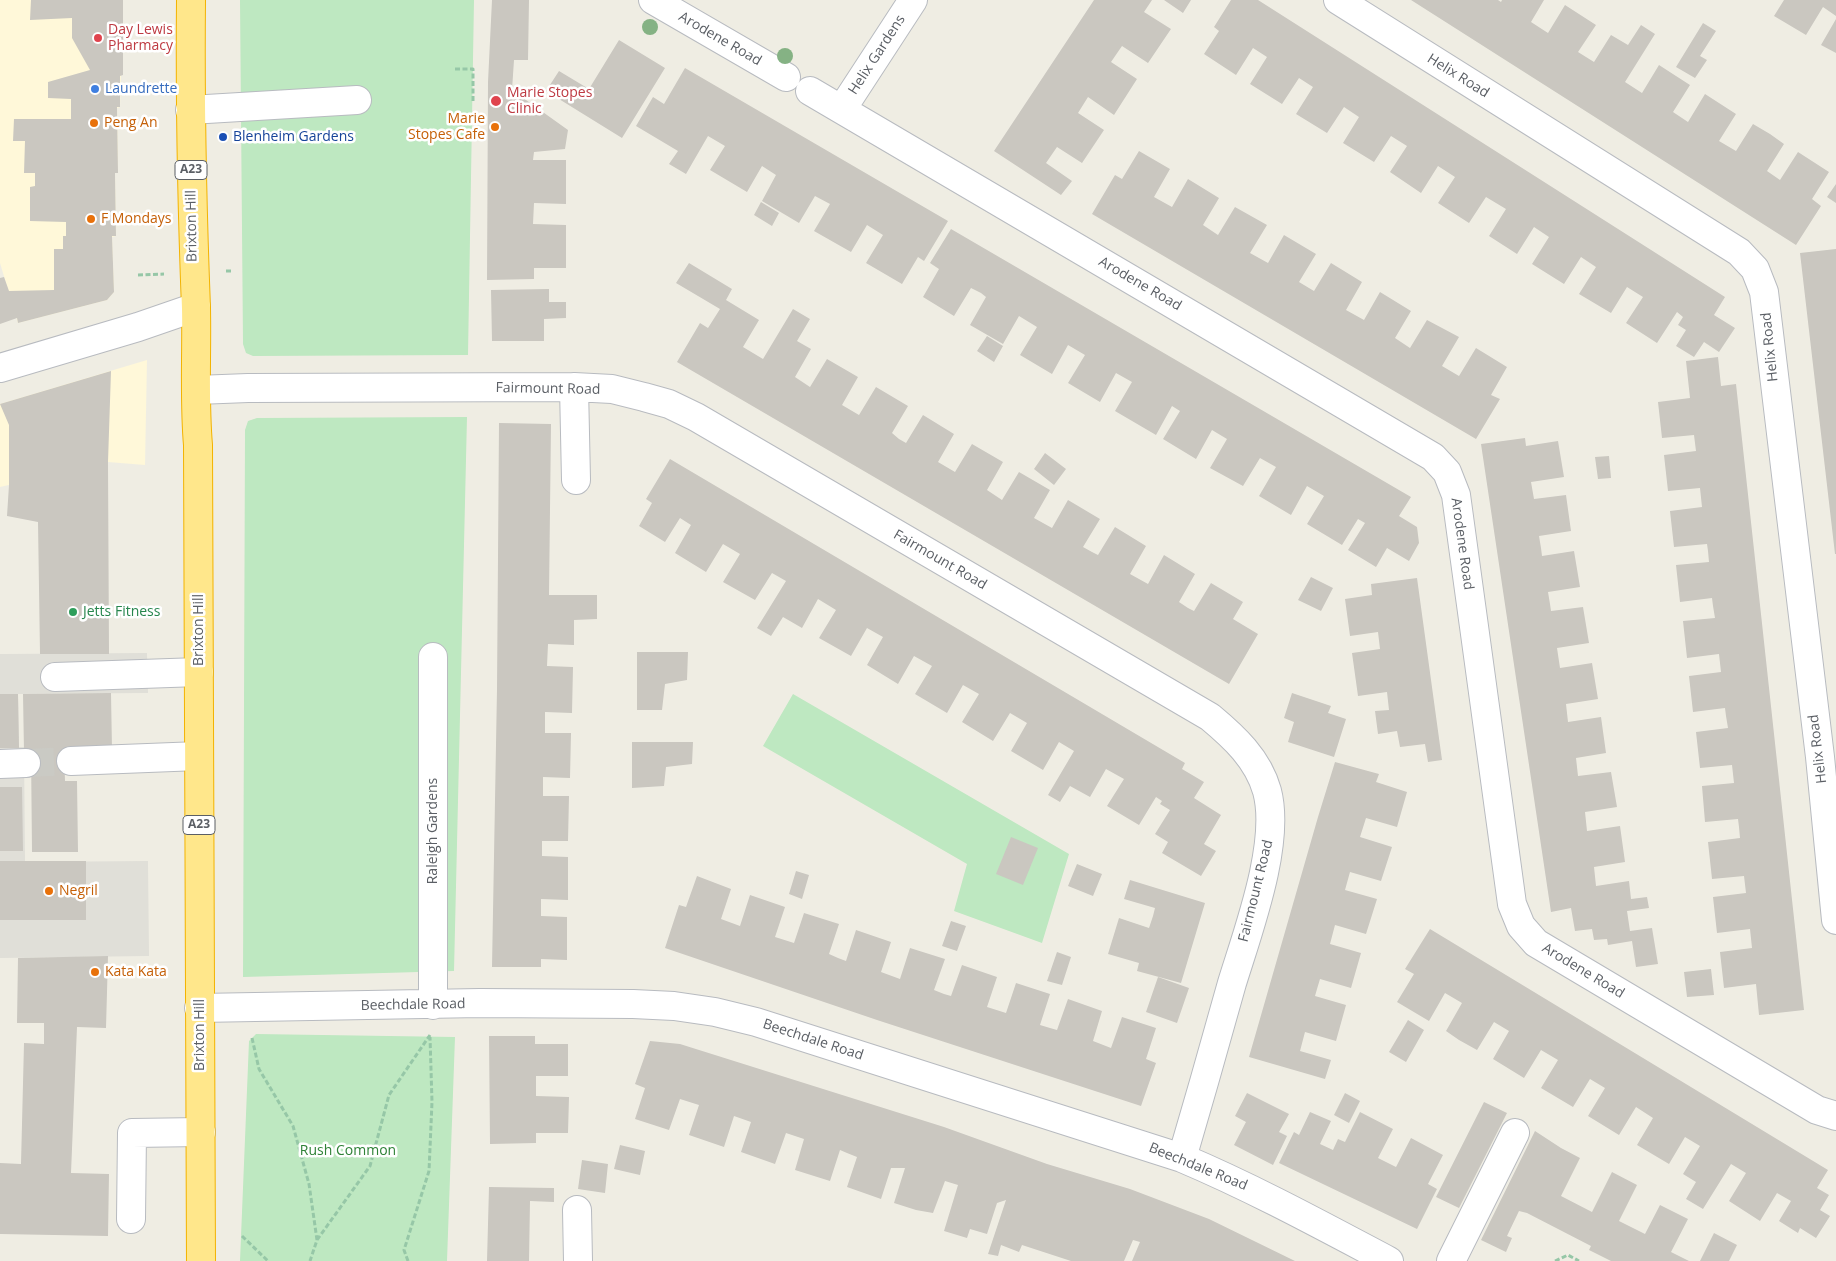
<!DOCTYPE html>
<html>
<head>
<meta charset="utf-8">
<style>
	body { margin:0 }
	canvas { display:block; background:#efede3 }
</style>
</head>
<body>
<canvas width="1836" height="1261"></canvas>
<script>
const context = document.querySelector('canvas').getContext('2d');
context.lineJoin = 'round';
function paint(path, color) {
  context.fillStyle = color;
  context.fill(path, 'evenodd');
}
function stroke(path, color, width, dash) {
  context.strokeStyle = color;
  context.lineWidth = width;
  context.lineCap = dash ? 'butt' : 'round';
  context.setLineDash(dash || []);
  context.stroke(path);
}
function label(font, color, halo, rows, align = 'center') {
  context.font = font + ' "Open Sans",sans-serif';
  context.lineWidth = 5;
  context.setLineDash([]);
  context.textBaseline = 'middle';
  context.strokeStyle = halo;
  context.fillStyle = color;
  for (const [text, x, y, turn = 0] of rows) {
    context.save();
    context.translate(x, y);
    context.rotate((+turn || 0) * Math.PI / 180);
    context.textAlign = isNaN(turn) ? turn : align;
    if (halo) context.strokeText(text, 0, 0);
    context.fillText(text, 0, 0);
    context.restore();
  }
}
paint(new Path2D(`
	M0 0H123L120 107 117 108 118 173H115L116 236 112 237 114 292 107 300 18 323 0 263Z
	M147 360 145 465 108 462 0 487V404Z`), '#fff8d9');
paint(new Path2D(`
	M147 653 148 693 18 694 19 747H24L25 862 148 861 149 956 0 958V654Z`), '#e0dfd8');
paint(new Path2D(`
	M240 0H474L468 355 253 356 246 353 243 344Z
	M467 417 454 971 243 977 245 430 248 421 257 418Z
	M793 694 1069 854 1042 943 954 911 967 864 763 746Z
	M256 1034 455 1037 447 1261H240L249 1041Z`), '#bee8c1');
paint(new Path2D(`
	M31 0H123V75L120 76V107H117L118 173H115L116 236H112L114 292 107 300 18 323 17 318 0 324V278L4 277 9 291 54 290V249H63V236H66V222L30 221V187L35 186V173H24L25 141H13L14 119H71V99L48 98V82L90 70 72 38V18L30 20Z
	M492 0H529L528 60H514L512 90 568 130 565 149 534 152 533 160H566V204L534 203 533 224 566 225V268H534V279L487 280 488 82Z
	M1094 0H1152L1144 12 1171 29 1148 63 1122 46 1111 62 1137 79 1114 115 1088 97 1078 113 1104 130 1082 163 1057 147 1046 163 1072 181 1061 195 994 151Z
	M1164 0H1191L1183 13Z
	M1231 0H1258L1725 297 1714 315 1735 328 1719 352 1704 342 1694 357 1676 346 1686 330 1678 325 1683 317 1677 312 1657 343 1626 323 1643 297 1627 287 1611 313 1579 294 1596 267 1581 257 1564 284 1532 264 1549 237 1534 227 1517 254 1489 236 1506 209 1486 197 1469 223 1438 203 1455 177 1438 166 1421 193 1390 172 1407 146 1391 136 1374 162 1343 143 1359 117 1344 107 1327 133 1296 114 1313 87 1299 78 1282 104 1250 84 1267 57 1253 48 1236 75 1204 54 1219 31 1214 27Z
	M1411 0H1498L1501 2 1502 0H1544L1531 22 1548 33 1565 5 1596 25 1578 52 1594 62 1611 35 1628 45 1641 25 1655 34 1625 82 1642 93 1659 65 1676 76 1690 85 1673 112 1688 122 1705 94 1736 114 1719 141 1736 151 1753 124 1770 134 1784 144 1767 171 1780 180 1798 152 1829 172 1812 199 1821 206 1796 245Z
	M1784 0H1836V16L1823 7 1806 35 1774 16Z
	M1836 19V53L1821 45Z
	M1703 23 1716 31 1700 56 1707 60 1695 78 1676 67Z
	M619 40 665 68 622 138 546 91 559 71 589 89Z
	M685 68 948 221 924 261 918 257 902 284 866 263 883 235 867 225 851 252 814 231 830 204 815 196 799 223 762 201 776 175 762 166 747 192 710 170 725 146 708 136 686 174 669 164 678 151 636 126 653 97 664 104Z
	M1139 151 1170 169 1154 197 1172 207 1188 179 1219 198 1203 225 1218 235 1235 207 1267 225 1250 253 1268 263 1284 235 1316 254 1299 282 1314 291 1331 263 1362 282 1346 310 1364 320 1380 292 1411 311 1395 338 1410 348 1427 320 1459 337 1442 366 1459 376 1476 348 1507 367 1491 395 1500 399 1476 439 1092 214 1115 175 1122 179Z
	M1836 184V203L1827 197Z
	M761 202 779 213 772 226 754 215Z
	M951 229 1411 497 1399 516 1417 527 1419 543 1409 561 1387 548 1376 567 1348 550 1365 523 1358 519 1342 545 1307 524 1324 496 1307 486 1291 515 1259 496 1276 467 1260 458 1243 486 1210 468 1227 439 1212 430 1196 459 1163 439 1180 411 1172 406 1156 435 1115 411 1132 382 1116 373 1100 402 1068 383 1085 355 1068 345 1052 374 1020 355 1037 327 1019 316 1003 344 970 325 986 297 981 293 971 288 954 316 923 297 939 269 930 263Z
	M1836 249V554H1835L1800 253Z
	M689 263 732 289 726 300 759 320 743 347 763 359 793 309 810 319 797 341 811 349 795 377 810 387 827 359 858 377 842 405 859 415 876 387 908 406 892 433 899 439 906 443 923 415 954 434 938 462 955 472 972 444 1003 462 987 490 1002 500 1019 472 1050 490 1034 518 1052 528 1068 500 1100 519 1083 547 1092 552 1098 555 1115 527 1146 546 1130 574 1148 584 1164 555 1195 574 1179 602 1188 608 1194 611 1211 583 1243 602 1233 619 1258 634 1229 684 677 362 700 323 708 328 720 309 676 283Z
	M549 289V302H566V318L544 319V341H492L491 290Z
	M987 336 1003 346 994 362 977 351Z
	M1718 357 1721 386 1736 384 1804 1010 1759 1015 1756 984 1724 988 1720 952 1752 948 1750 929 1717 933 1713 897 1746 893 1744 876 1712 879 1708 842 1740 838 1739 827 1738 819 1705 822 1702 786 1734 783 1732 765 1700 768 1696 732 1728 728 1726 716 1725 708 1693 712 1689 676 1721 672 1719 654 1687 658 1683 621 1715 618 1713 606 1712 598 1680 602 1676 565 1709 562 1708 551 1707 544 1674 547 1670 511 1702 507 1700 488 1668 491 1664 455 1696 451 1694 435 1662 438 1658 402 1690 398 1686 361Z
	M111 371 108 462 109 654H40L38 522 7 516 9 485V425L0 404Z
	M499 423 551 424 549 595H597V619L574 620V645L548 644 547 666 573 667 572 713 545 712V733H571L570 778 543 777V796H569L568 841H542V856L568 857V900L541 899V916L567 917V960L541 959V967H492L497 689Z
	M1525 438 1526 446 1558 441 1564 477 1531 482 1534 499 1566 495 1571 531 1539 536 1541 548 1542 556 1574 551 1580 587 1548 592 1550 604 1551 611 1583 607 1589 643 1557 648 1560 668 1592 663 1598 699 1566 704 1568 722 1601 717 1606 753 1576 758 1578 776 1611 772 1617 807 1585 812 1587 831 1620 826 1625 862 1594 867 1596 886 1629 881 1631 899 1647 897 1649 908 1627 911 1630 931 1652 928 1658 964 1636 967 1632 941 1608 945 1607 939 1594 940 1592 929 1575 931 1571 908 1551 912 1481 444Z
	M1045 453 1066 469 1054 485 1034 469Z
	M1609 456 1611 478 1598 479 1595 457Z
	M670 459 1185 763 1182 769 1204 782 1194 798 1221 815 1204 844 1216 851 1201 876 1162 853 1168 842 1155 834 1170 810 1160 804 1162 801 1156 797 1139 825 1107 806 1124 779 1106 769 1090 797 1070 786 1060 802 1048 795 1074 751 1059 742 1043 770 1011 751 1027 723 1010 713 993 741 962 722 979 694 963 685 947 713 915 694 932 666 914 656 898 684 867 665 883 637 867 628 851 656 819 638 836 610 818 599 802 628 783 617 771 636 757 628 786 581 772 573 755 600 723 582 740 554 723 544 706 572 675 553 691 525 680 518 665 542 639 526 652 503 646 499Z
	M1311 577 1333 588 1321 611 1298 600Z
	M1417 578 1442 760 1428 762 1425 744 1400 747 1397 731 1378 734 1375 711 1389 710 1387 692 1358 696 1352 653 1380 649 1378 632 1350 636 1345 599 1372 595 1371 584Z
	M637 652H688L687 680 665 684 662 710H637Z
	M111 693 112 750 64 751 65 781H77L78 852H32L31 751 24 752 23 694Z
	M1292 693 1331 706 1328 713 1346 719 1334 757 1288 742 1294 722 1284 718Z
	M0 694H18L19 748H0Z
	M632 742H693L692 764 666 767 664 786 632 788Z
	M1335 762 1379 774 1376 782 1407 792 1397 827 1366 818 1360 837 1392 847 1381 881 1350 872 1345 890 1377 899 1366 934 1335 925 1330 944 1361 953 1351 988 1320 979 1317 989 1315 996 1346 1005 1336 1041 1305 1032 1300 1051 1331 1060 1325 1079 1249 1057 1318 817Z
	M0 787H22L23 851H0Z
	M1011 837 1038 848 1023 885 996 874Z
	M0 861H86V920H0Z
	M1077 864 1102 874 1093 896 1068 886Z
	M796 871 809 875 802 899 789 894Z
	M697 876 731 889 721 919 740 926 750 895 785 907 775 937 794 943 804 913 839 924 829 954 838 958 846 961 856 930 891 942 881 972 900 979 910 948 945 959 934 990 944 994 951 996 962 965 997 977 987 1007 1006 1013 1016 983 1050 994 1040 1025 1050 1028 1057 1030 1068 999 1102 1011 1093 1041 1111 1048 1122 1017 1156 1028 1146 1059 1156 1063 1141 1106 877 1020 665 948 679 905 686 907Z
	M1130 880 1205 903 1181 983 1137 971 1139 963 1108 954 1119 918 1149 928 1153 916 1155 908 1124 899Z
	M951 921 966 926 957 951 942 946Z
	M1430 929 1828 1170 1817 1188 1829 1195 1820 1210 1830 1216 1816 1238 1800 1228 1798 1233 1779 1221 1791 1201 1777 1193 1760 1221 1729 1201 1746 1173 1731 1164 1703 1209 1686 1199 1696 1182 1683 1174 1700 1146 1685 1137 1669 1164 1637 1145 1653 1118 1636 1107 1619 1135 1588 1116 1605 1088 1590 1079 1573 1107 1541 1088 1558 1060 1541 1050 1524 1078 1493 1059 1509 1031 1494 1022 1477 1050 1459 1040 1446 1031 1462 1003 1445 993 1429 1021 1397 1002 1414 974 1405 969Z
	M1057 952 1071 957 1062 985 1047 981Z
	M108 956 106 1028 77 1027 71 1173 109 1174 108 1236 0 1234V1163L21 1164 24 1043 44 1044V1023H17L18 958Z
	M1711 969 1714 995 1687 997 1684 972Z
	M1158 977 1189 988 1177 1023 1146 1012Z
	M1408 1020 1424 1030 1406 1062 1389 1052Z
	M489 1036H535V1044H568V1076H536V1096L569 1097 568 1133H536V1143L490 1144Z
	M650 1041 680 1044 944 1127 1047 1164 1130 1189 1209 1219 1295 1261H1132L1140 1242 1133 1240 1124 1261H1071L1022 1245 1019 1252 1001 1245 998 1256 988 1254 1006 1200 997 1203 987 1234 970 1229 967 1238 944 1231 958 1185 945 1181 933 1213 916 1210 894 1203 905 1168H891L881 1199 847 1187 857 1157 847 1153 840 1150 830 1181 795 1170 804 1139 786 1133 775 1164 741 1152 751 1122 734 1116 724 1147 689 1135 699 1105 680 1099 669 1130 635 1119 645 1088 635 1084Z
	M1247 1093 1289 1114 1279 1132 1287 1136 1273 1165 1234 1145 1246 1122 1235 1116Z
	M1345 1093 1360 1101 1349 1123 1334 1115Z
	M1484 1102 1507 1113 1459 1208 1436 1197Z
	M1310 1112 1331 1121 1320 1144 1333 1150 1338 1139 1345 1142 1360 1112 1393 1129 1378 1158 1396 1167 1411 1138 1443 1155 1428 1184 1437 1189 1417 1229 1279 1163 1294 1132 1299 1135Z
	M1535 1131 1561 1148 1580 1158 1561 1196 1592 1212 1612 1172 1637 1185 1619 1221 1645 1234 1660 1205 1688 1219 1671 1252 1689 1261H1611L1589 1250 1591 1246 1527 1213 1519 1211 1507 1236 1512 1238 1506 1252 1481 1240Z
	M620 1145 645 1151 640 1175 614 1169Z
	M582 1160 608 1164 605 1193 578 1189Z
	M489 1187 554 1188V1202L530 1201 529 1261H487Z
	M1714 1233 1737 1245 1729 1261H1700Z`), '#cac7c0');
stroke(new Path2D(`
	M26 763 71 761`), '#cacac4', 28, [28, 14]);
const minor = new Path2D(`
	M653 0 786 77
	M1338 0 1739 252 1755 269 1764 292 1820 757 1836 920
	M810 91 1433 457 1447 472 1456 495 1512 904 1521 926 1536 943 1817 1110 1836 1116
	M842 109 913 0
	M190 110 357 100
	M0 368 138 327 196 307
	M574 387 576 480
	M197 390 248 388 574 387 612 389 644 397 669 404 696 417 1210 717C1234 737 1258 759 1267 791 1281 843 1248 931 1232 983 1216 1041 1199 1100 1182 1158
	M55 677 199 672
	M71 761 199 756
	M0 764 26 763
	M433 1005V657
	M199 1008 480 1003 633 1004 674 1006 715 1012 756 1022 1182 1158C1253 1188 1321 1225 1389 1261
	M577 1210 578 1261
	M131 1219 132 1133 201 1132
	M1451 1261 1515 1133`);
const highway = new Path2D(`
	M191 0C190 103 192 205 196 308 197 354 194 400 198 445L201 1261`);
stroke(minor, '#b8bbc0', 30);
stroke(highway, '#f3b300', 30);
stroke(new Path2D(`
	M455 69H473V101
	M226 271H233
	M138 275 164 274
	M252 1038 259 1069 293 1126 309 1184 317 1240 310 1261
	M242 1236 268 1261
	M317 1240 370 1166 389 1095 430 1035
	M408 1261 404 1250 429 1171 432 1102 430 1037
	M1555 1261 1568 1255 1579 1261`), '#96c7a7', 3, [5, 2.5]);
stroke(minor, '#fff', 28);
stroke(highway, '#ffe78b', 28);
context.fillStyle = '#85b284';
for (const [x, y] of [
	[650,27],
	[785,56]
]) {
  context.beginPath();
  context.arc(x, y, 8, 0, 2 * Math.PI);
  context.fill();
}
for (const [x, y, r, color] of [
	[98,38,5,"#e0444e"],
	[95,89,5,"#3f7fe0"],
	[496,101,6,"#e0444e"],
	[94,123,5,"#e8710a"],
	[495,127,5,"#e8710a"],
	[223,137,5,"#1a4fb4"],
	[91,219,5,"#e8710a"],
	[73,612,5,"#2e9e5b"],
	[49,891,5,"#e8710a"],
	[95,972,5,"#e8710a"]
]) {
  const dot = new Path2D();
  dot.arc(x, y, r, 0, 2 * Math.PI);
  context.fillStyle = color;
  context.fill(dot);
  stroke(dot, '#fff', 2);
}
for (const [x, y, w] of [
	[191,170,32],
	[199,825,32]
]) {
  const box = new Path2D();
  box.roundRect(x - w / 2, y - 9.5, w, 19, 4);
  context.fillStyle = '#fff';
  context.fill(box);
  stroke(box, '#5b5f65', 1);
}
label('bold 12px', '#5b5f65', null, [
	["A23",191,170],
	["A23",199,825]
]);
label('14px', '#be3a42', '#fff', [
	["Day Lewis",108,30],
	["Pharmacy",108,46],
	["Marie Stopes",507,93],
	["Clinic",507,109]
], 'left');
label('14px', '#5b5f65', '#fff', [
	["Arodene Road",720,39,30],
	["Helix Gardens",877,55,-57],
	["Helix Road",1458,76,32],
	["Brixton Hill",192,226,-91],
	["Arodene Road",1140,284,30],
	["Helix Road",1770,347,-96],
	["Fairmount Road",548,389,1],
	["Arodene Road",1462,544,82],
	["Fairmount Road",940,560,30],
	["Brixton Hill",199,630,-90],
	["Helix Road",1818,749,-97],
	["Raleigh Gardens",433,831,-90],
	["Fairmount Road",1256,891,-76],
	["Arodene Road",1583,971,31],
	["Beechdale Road",413,1005,-1],
	["Brixton Hill",200,1035,-90],
	["Beechdale Road",813,1040,18],
	["Beechdale Road",1198,1167,22]
]);
label('14px', '#366cbe', '#fff', [
	["Laundrette",105,89]
], 'left');
label('14px', '#c56008', '#fff', [
	["Marie",485,119,"right"],
	["Stopes Cafe",485,135,"right"],
	["Peng An",104,123],
	["F Mondays",101,219],
	["Negril",59,891],
	["Kata Kata",105,972]
], 'left');
label('14px', '#164399', '#fff', [
	["Blenheim Gardens",233,137]
], 'left');
label('14px', '#27864d', '#fff', [
	["Jetts Fitness",83,612]
], 'left');
label('14px', '#2f8237', '#fff', [
	["Rush Common",348,1151]
]);
</script>
</body>
</html>
